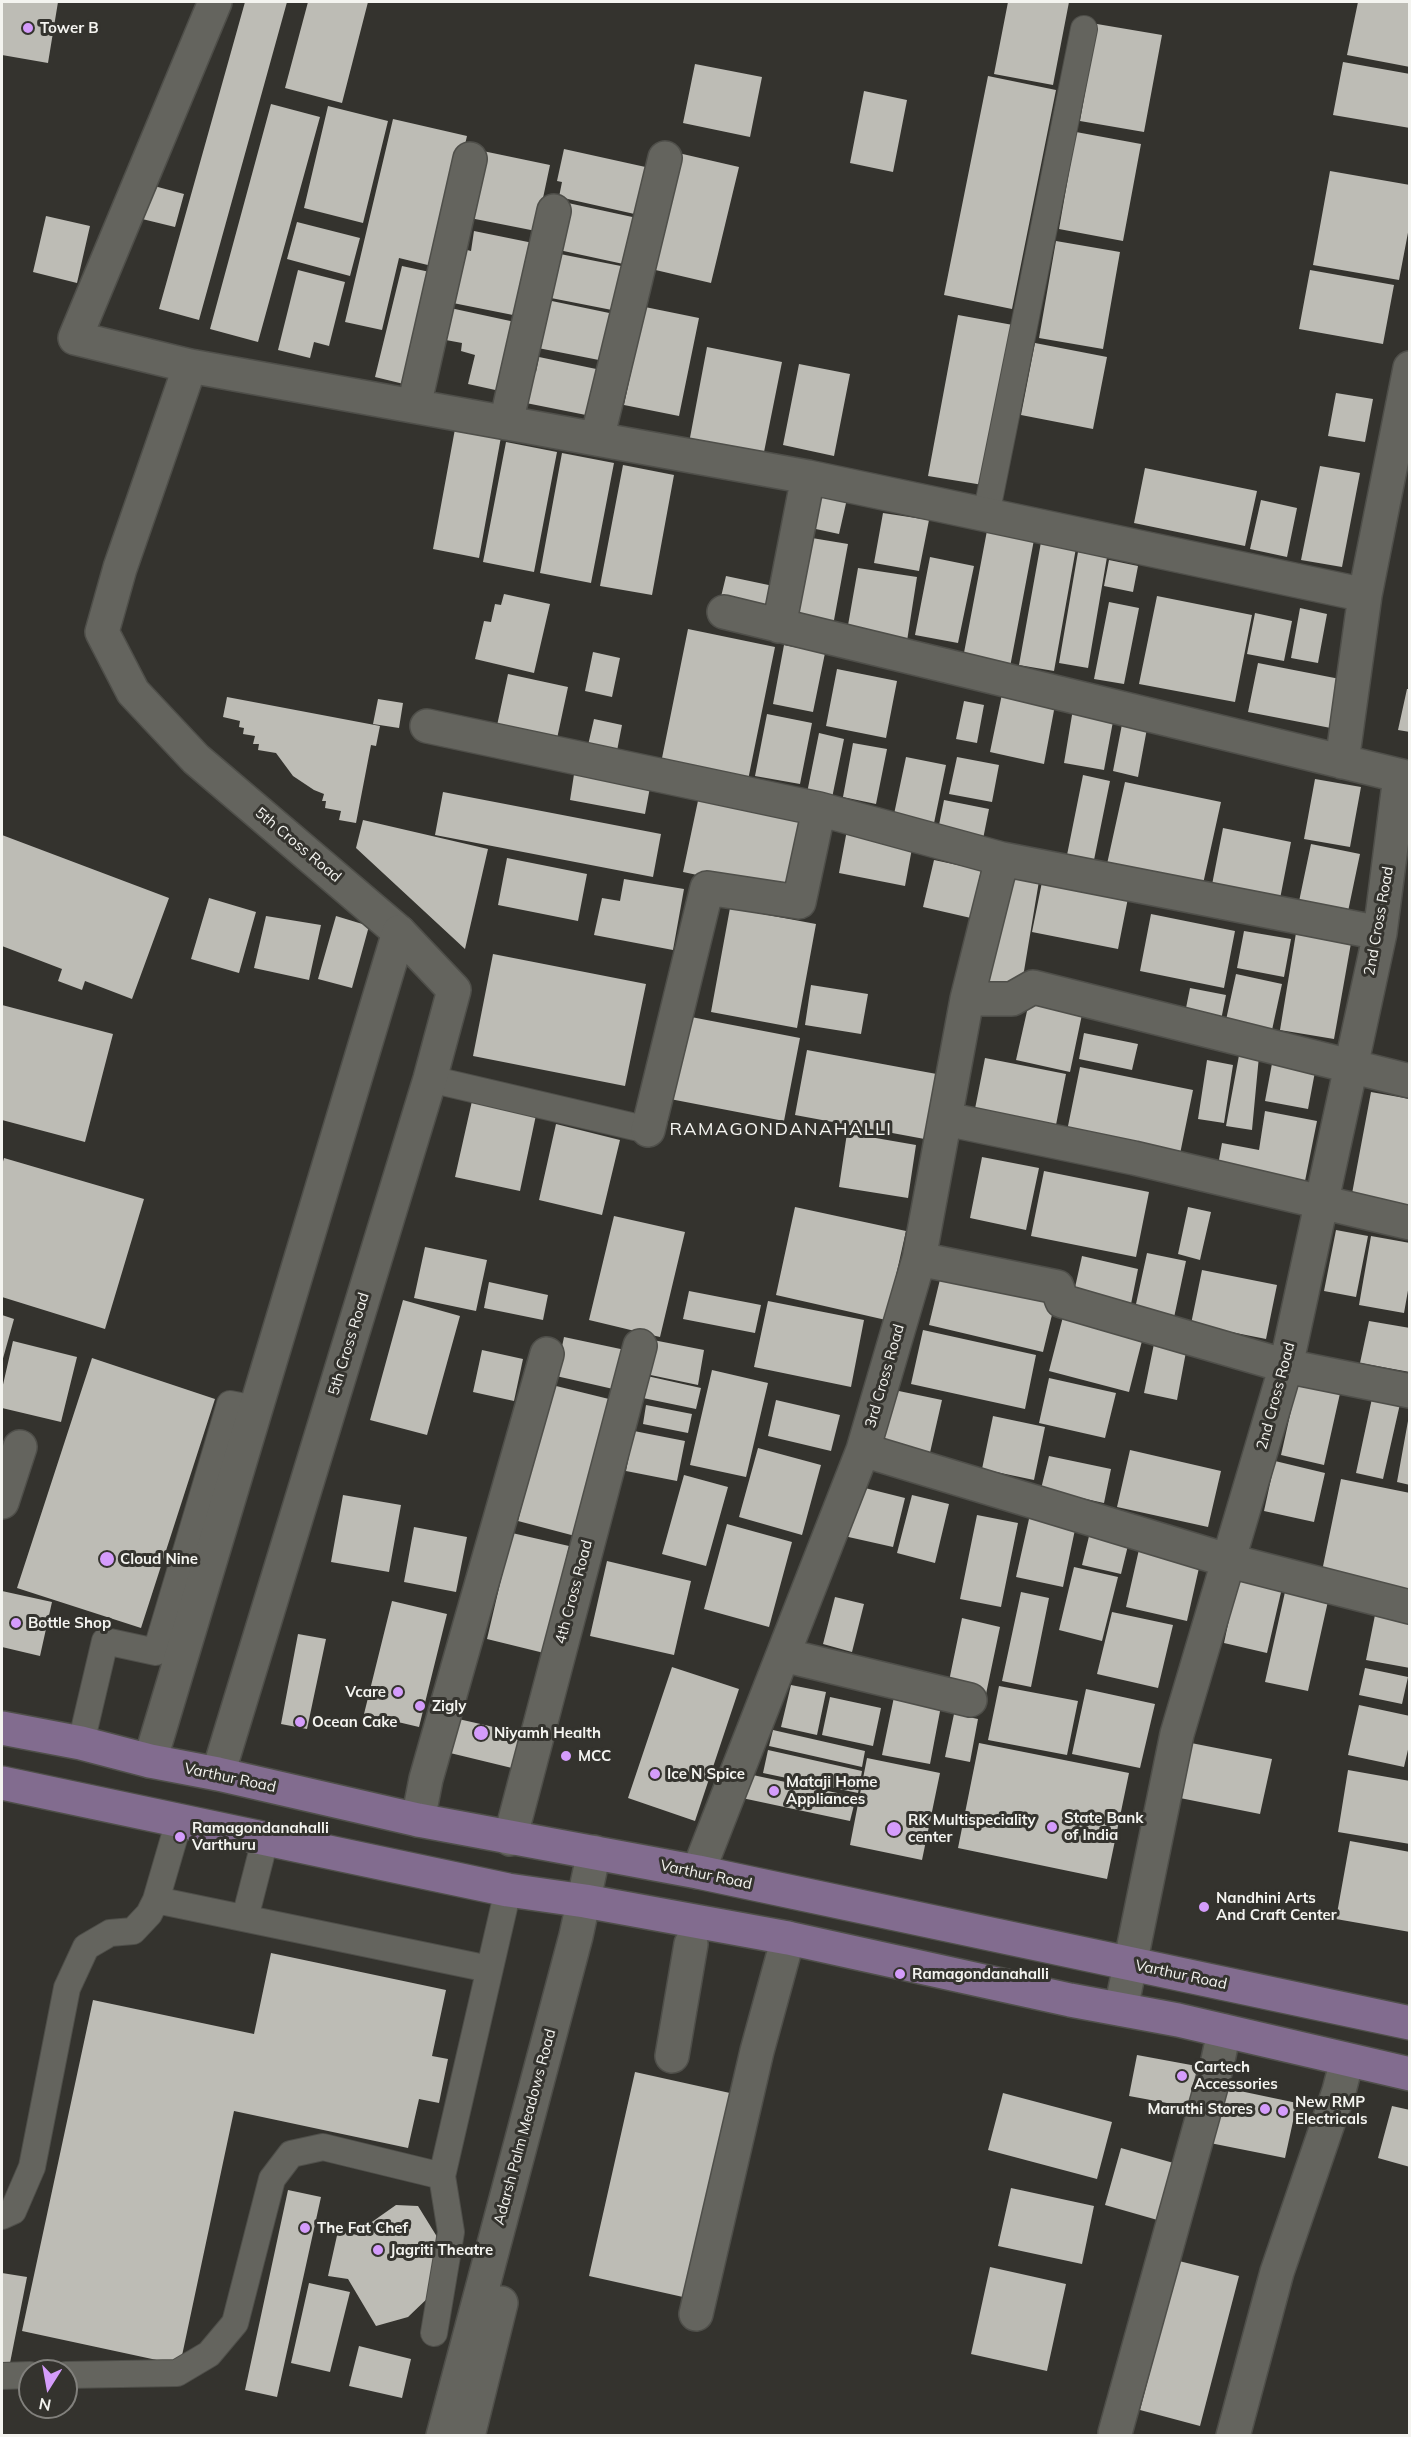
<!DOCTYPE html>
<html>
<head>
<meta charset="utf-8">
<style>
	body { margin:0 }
	#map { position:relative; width:1411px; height:2437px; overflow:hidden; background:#34332e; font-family:Mulish,sans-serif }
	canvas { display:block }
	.frame { position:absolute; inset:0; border:3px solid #f4f4f0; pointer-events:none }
	.north { position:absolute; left:18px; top:2359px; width:60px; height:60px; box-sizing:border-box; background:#34332e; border:2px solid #81807c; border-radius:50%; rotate:191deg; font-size:16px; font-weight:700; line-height:24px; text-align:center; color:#f4f4f0 }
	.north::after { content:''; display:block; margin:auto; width:21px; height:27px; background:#d49cfb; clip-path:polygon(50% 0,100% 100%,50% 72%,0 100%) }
</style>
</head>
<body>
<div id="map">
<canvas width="1411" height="2437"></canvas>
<div class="frame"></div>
<div class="north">N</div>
</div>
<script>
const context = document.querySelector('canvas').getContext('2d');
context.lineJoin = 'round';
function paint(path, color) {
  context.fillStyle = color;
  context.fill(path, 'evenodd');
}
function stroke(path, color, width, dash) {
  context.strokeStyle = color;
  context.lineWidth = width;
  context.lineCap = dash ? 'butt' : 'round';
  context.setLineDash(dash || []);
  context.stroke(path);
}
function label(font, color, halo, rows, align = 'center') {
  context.font = font + ' Mulish,sans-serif';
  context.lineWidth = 6;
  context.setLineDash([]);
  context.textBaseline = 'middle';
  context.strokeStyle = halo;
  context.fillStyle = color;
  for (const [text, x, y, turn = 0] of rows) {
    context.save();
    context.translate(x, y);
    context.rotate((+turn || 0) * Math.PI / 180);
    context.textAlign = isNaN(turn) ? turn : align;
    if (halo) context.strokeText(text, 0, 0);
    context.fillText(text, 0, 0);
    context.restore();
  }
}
paint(new Path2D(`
	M2 2H58L48 63 2 55Z
	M245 2H287L199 320 159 309Z
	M308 2H368L342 103 285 88Z
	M1008 2H1069L1053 85 994 74Z
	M1358 2H1410V67L1347 55Z
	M1097 24 1162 35 1144 132 1080 121Z
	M1343 62 1410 74V128L1333 115Z
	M695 64 762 77 750 137 683 123Z
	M988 76 1056 90 1012 309 944 295Z
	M864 91 907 100 893 172 850 163Z
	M271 104 320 117 258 342 210 329Z
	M328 106 388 121 363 223 304 208Z
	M393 119 467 136 436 267 399 258 382 330 345 322Z
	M1076 132 1141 144 1123 241 1059 229Z
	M564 149 650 168 639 215 559 197 562 182 557 181Z
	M478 150 550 165 536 231 470 218Z
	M674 152 739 167 711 283 647 268Z
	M1330 171 1410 185V222L1399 280 1313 265Z
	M143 183 184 194 175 227 134 217Z
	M568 203 637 218 628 265 559 250Z
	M46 216 90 226 77 283 33 272Z
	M297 222 360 238 350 276 287 259Z
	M474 231 533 243 518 316 448 302 459 248 471 251Z
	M1056 241 1120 252 1103 349 1039 338Z
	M560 254 626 267 617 311 551 298Z
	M402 266 439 274 412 386 375 377Z
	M298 270 345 282 329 346 314 342 310 358 278 350Z
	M1310 270 1394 285 1383 344 1299 329Z
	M547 300 614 314 604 361 538 348Z
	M441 306 515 322 500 391 468 384 475 355 461 351 462 343 435 338Z
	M645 307 699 318 679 416 624 405Z
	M958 315 1013 325 983 485 928 476Z
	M1035 343 1107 357 1093 429 1021 415Z
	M707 347 782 362 763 457 689 443Z
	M539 357 601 370 591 416 521 402 527 370 536 372Z
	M799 364 850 374 834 456 783 445Z
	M1336 393 1373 399 1365 442 1328 436Z
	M455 429 501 437 479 558 433 549Z
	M506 442 557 452 534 572 483 562Z
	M562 453 614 463 591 583 540 573Z
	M623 465 674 475 652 595 600 586Z
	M1320 466 1360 473 1342 567 1301 560Z
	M1145 468 1257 491 1245 546 1134 523Z
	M812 482 849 490 839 534 802 526Z
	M1261 500 1297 508 1287 557 1250 549Z
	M883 513 929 520 919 571 874 563Z
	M989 520 1036 529 1010 667 963 658Z
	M806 537 848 544 832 631 791 623Z
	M1041 542 1076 548 1054 671 1019 665Z
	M1078 552 1107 557 1088 668 1059 663Z
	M930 557 974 566 958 643 915 635Z
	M1109 560 1138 566 1133 592 1104 586Z
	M858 568 917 577 907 641 847 631Z
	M726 576 778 587 773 612 720 601Z
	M504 594 550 604 534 673 475 659 484 621 491 622 495 604 501 605Z
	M1157 596 1252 615 1235 702 1139 684Z
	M1109 602 1139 608 1124 684 1094 679Z
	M1300 608 1327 614 1318 663 1291 658Z
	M1255 613 1292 621 1284 661 1247 654Z
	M688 629 775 647 748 780 661 763Z
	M784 645 825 653 813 712 773 704Z
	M593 652 620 658 612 697 585 691Z
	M1258 663 1345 680 1336 729 1248 712Z
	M837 669 897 681 886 738 826 726Z
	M508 674 568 687 555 748 495 735Z
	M1407 689H1410V732L1398 730Z
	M1002 694 1055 705 1044 764 990 752Z
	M227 697 380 726 376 746 371 745 356 823 339 820 341 811 325 808 326 801H322L324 794 314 790 293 776 276 753 258 750 259 744H253L255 736 243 734 244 728 239 727 240 721 223 717Z
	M378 699 403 703 399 728 373 724Z
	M964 701 984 705 977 743 956 739Z
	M1073 709 1114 716 1104 770 1064 763Z
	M767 714 812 723 800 784 755 776Z
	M594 719 622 725 615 761 586 754Z
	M1123 719 1148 723 1138 777 1113 771Z
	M819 733 844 739 832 798 807 793Z
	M853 743 887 749 876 804 843 797Z
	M906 757 946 765 933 828 893 819Z
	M957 757 999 765 992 802 949 794Z
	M575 768 651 782 645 814 570 800Z
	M1083 775 1110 781 1094 860 1067 855Z
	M1315 779 1361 787 1350 847 1304 839Z
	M1125 782 1221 802 1203 884 1107 864Z
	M443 792 661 834 653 877 435 835Z
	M699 796 800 817 784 893 683 872Z
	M944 800 989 809 982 844 937 835Z
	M363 820 488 849 465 949 356 848Z
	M1223 828 1291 842 1279 904 1211 890Z
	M847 830 913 843 905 886 839 873Z
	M2 835 169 898 132 999 85 981 82 990 58 981 62 969 2 946Z
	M1311 844 1360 854 1346 921 1297 911Z
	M507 858 587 874 578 921 498 905Z
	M934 860 981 870 971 918 923 907Z
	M1006 869 1040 875 1021 989 987 983Z
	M624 879 684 889 673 950 594 935 602 898 620 901Z
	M1042 882 1128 898 1118 949 1032 932Z
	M209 898 256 912 239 973 191 959Z
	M730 908 816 924 797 1028 711 1012Z
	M1151 914 1235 931 1224 988 1140 971Z
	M266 916 321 925 309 980 254 968Z
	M336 916 369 926 352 988 318 979Z
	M1244 931 1291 939 1284 977 1237 968Z
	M1296 933 1351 943 1334 1039 1280 1030Z
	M493 954 646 984 625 1086 473 1056Z
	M1236 974 1282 984 1272 1030 1226 1020Z
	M811 985 868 994 861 1034 805 1025Z
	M1190 988 1226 995 1221 1020 1185 1013Z
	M1032 989 1085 1000 1070 1072 1016 1060Z
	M2 1005 113 1034 85 1142 2 1120Z
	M686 1016 800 1038 784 1121 670 1099Z
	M1084 1033 1138 1044 1132 1070 1079 1059Z
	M807 1050 942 1075 930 1140 795 1115Z
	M1240 1050 1259 1056 1252 1130 1226 1126Z
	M1274 1053 1317 1061 1308 1109 1265 1101Z
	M985 1058 1066 1074 1054 1135 973 1119Z
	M1207 1060 1233 1065 1224 1123 1198 1119Z
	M1080 1067 1193 1090 1180 1154 1067 1131Z
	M1371 1092 1410 1099V1210L1351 1199Z
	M472 1101 536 1115 520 1191 455 1177Z
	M1265 1111 1317 1121 1305 1181 1218 1165 1222 1143 1259 1150Z
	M556 1124 620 1140 602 1215 539 1200Z
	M847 1133 916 1145 908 1198 839 1187Z
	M982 1157 1039 1168 1026 1230 970 1218Z
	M4 1158 144 1199 105 1329 2 1297V1165Z
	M1044 1171 1149 1192 1136 1257 1031 1236Z
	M795 1207 906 1231 886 1320 776 1295Z
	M1188 1207 1211 1212 1200 1260 1178 1254Z
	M614 1216 685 1232 660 1337 589 1320Z
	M1336 1230 1368 1236 1356 1297 1324 1291Z
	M1371 1236 1410 1243V1279L1404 1313 1359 1305Z
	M425 1247 487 1260 476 1311 414 1298Z
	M1147 1253 1186 1261 1172 1327 1133 1318Z
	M1082 1256 1138 1269 1131 1304 1074 1292Z
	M943 1267 1057 1294 1043 1352 929 1325Z
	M1202 1270 1277 1285 1266 1339 1191 1324Z
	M489 1282 548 1295 543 1320 484 1308Z
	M689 1291 761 1305 755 1333 683 1319Z
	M403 1300 460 1316 427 1435 370 1420Z
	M768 1301 864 1320 851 1387 754 1367Z
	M1065 1309 1145 1329 1129 1392 1049 1371Z
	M2 1315 14 1319 2 1362Z
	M1369 1321 1410 1328V1372L1360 1363Z
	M923 1330 1036 1355 1025 1409 911 1384Z
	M1156 1334 1188 1341 1177 1400 1144 1393Z
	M564 1337 630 1351 622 1391 556 1376Z
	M648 1339 704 1350 698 1385 641 1373Z
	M13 1341 77 1357 61 1422 2 1408V1389Z
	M482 1350 523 1359 514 1401 473 1392Z
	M92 1358 215 1399 141 1628 17 1588Z
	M712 1370 768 1383 746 1477 690 1465Z
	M647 1376 701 1388 696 1409 643 1398Z
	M1049 1378 1116 1393 1105 1438 1039 1423Z
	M1298 1380 1341 1389 1324 1465 1281 1455Z
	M552 1385 613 1400 579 1537 518 1521Z
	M1374 1389 1402 1395 1383 1479 1356 1473Z
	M894 1390 942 1400 929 1457 882 1446Z
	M776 1400 840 1415 831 1451 768 1436Z
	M646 1405 692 1414 688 1433 643 1424Z
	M993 1416 1045 1427 1034 1480 982 1469Z
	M1408 1421H1410V1485L1397 1482Z
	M634 1431 685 1441 677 1481 626 1471Z
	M758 1448 821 1465 802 1535 739 1517Z
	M1130 1450 1221 1471 1208 1527 1117 1507Z
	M1049 1456 1111 1469 1104 1503 1041 1489Z
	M1275 1461 1325 1473 1314 1522 1264 1511Z
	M684 1475 728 1487 706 1566 662 1554Z
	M1341 1479 1410 1493V1595L1321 1576Z
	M857 1486 905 1498 893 1547 844 1536Z
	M343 1495 401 1505 389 1572 331 1562Z
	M912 1495 949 1504 935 1563 897 1553Z
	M1031 1510 1077 1520 1063 1587 1016 1577Z
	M977 1515 1018 1523 1001 1607 960 1599Z
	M727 1524 792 1542 769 1627 704 1609Z
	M1092 1524 1131 1533 1121 1574 1082 1565Z
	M414 1527 467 1537 456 1592 404 1582Z
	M512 1533 569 1546 544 1653 487 1639Z
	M1140 1545 1201 1559 1187 1621 1126 1607Z
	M607 1561 691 1581 674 1655 590 1636Z
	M1074 1567 1118 1577 1102 1641 1059 1630Z
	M1238 1578 1282 1588 1267 1653 1224 1643Z
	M2 1591 52 1602 40 1656 2 1647Z
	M1021 1592 1049 1598 1031 1687 1002 1681Z
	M1285 1592 1328 1601 1308 1691 1265 1682Z
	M835 1597 864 1604 852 1652 823 1644Z
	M392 1601 447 1614 419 1727 364 1714Z
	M1112 1612 1173 1625 1158 1688 1097 1674Z
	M1375 1615 1410 1622V1668L1366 1660Z
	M962 1618 1000 1627 986 1694 948 1686Z
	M298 1634 326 1639 307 1729 281 1724Z
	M672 1667 739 1689 695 1821 628 1798Z
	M1365 1668 1408 1677 1402 1704 1359 1695Z
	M791 1685 826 1692 817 1735 781 1727Z
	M999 1686 1078 1701 1067 1755 988 1740Z
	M1086 1689 1155 1704 1140 1768 1072 1754Z
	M830 1697 881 1708 873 1746 822 1735Z
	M894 1697 941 1706 930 1764 882 1755Z
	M1359 1705 1410 1716V1741L1404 1767 1348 1755Z
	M954 1714 978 1719 970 1762 945 1757Z
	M454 1718 520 1733 512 1768 446 1752Z
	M773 1730 865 1751 862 1767 769 1746Z
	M1186 1742 1272 1759 1260 1814 1175 1797Z
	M979 1743 1129 1773 1107 1879 958 1848Z
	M768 1750 862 1771 858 1793 763 1773Z
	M867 1758 940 1773 922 1860 850 1845Z
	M1348 1770 1410 1781V1844L1338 1832Z
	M748 1774 856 1797 850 1821 742 1798Z
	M1350 1841 1410 1852V1932L1336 1919Z
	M271 1953 446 1990 432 2056 448 2059 439 2103 419 2099 408 2148 234 2111 180 2365 22 2331 93 2000 254 2034Z
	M1137 2055 1202 2067 1194 2108 1129 2096Z
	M635 2072 739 2095 692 2299 589 2276Z
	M1221 2087 1297 2103 1285 2158 1210 2143Z
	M1003 2093 1112 2122 1097 2179 988 2150Z
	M1392 2106 1410 2110V2167L1378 2158Z
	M1121 2148 1177 2164 1161 2221 1105 2205Z
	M1011 2188 1094 2206 1082 2264 998 2246Z
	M288 2190 321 2197 277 2397 245 2390Z
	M396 2205 418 2206 439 2240 432 2294 408 2317 376 2326 348 2279 328 2276 338 2231 362 2236 369 2224Z
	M1179 2261 1239 2276 1200 2426 1140 2410Z
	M990 2267 1066 2284 1047 2371 971 2354Z
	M2 2273 27 2277 10 2363 2 2362Z
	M309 2283 350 2292 330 2372 291 2363Z
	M359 2346 411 2359 402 2398 349 2386Z`), '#bdbcb5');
const service = new Path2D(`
	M986 515 1084 29
	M430 1079 648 1130
	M81 1743 105 1641 156 1652 230 1404 256 1409
	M156 1900 179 1821
	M245 1918 265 1840
	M2 2216 13 2211 32 2167 67 1988 86 1947 110 1933 133 1931 149 1914 156 1900 489 1969
	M434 2333 451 2232 442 2176 508 1890
	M66 2375 177 2373 209 2354 235 2323 272 2179 291 2154 323 2147 442 2176
	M2 2376 30 2375`);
const minor = new Path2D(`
	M215 2 75 338 190 366 808 477 1365 595
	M190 366 120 568 102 632 133 692 196 759 399 932
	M414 406 470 159
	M506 423 554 211
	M597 439 665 158
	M724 612 1410 778
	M779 626 808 477
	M427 726 819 809 1002 859 1380 933
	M1342 762 1365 595 1410 368
	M967 999H1012L1033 987 1410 1081
	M946 1119 1134 1158 1410 1223
	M648 1130 707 888 799 902 819 809
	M919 1259 1057 1287 1062 1301 1286 1366 1410 1391
	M863 1450 1230 1561 1410 1607
	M2 1502 20 1447
	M783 1655 970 1700
	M418 1820 426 1779 547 1354
	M510 1839 640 1346
	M698 1872 863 1450 919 1259 967 999 1002 859
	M1121 2009 1177 1734 1286 1366 1380 933 1400 776
	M672 2056 691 1944
	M696 2314 757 2051 788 1938
	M1115 2433 1217 2065 1224 2031
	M443 2436 576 1936 594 1852
	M468 2436 501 2303
	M1233 2436 1277 2272 1339 2091 1347 2060`);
const tertiary = new Path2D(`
	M150 1761 399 932
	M218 1774 430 1079 454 990 399 932`);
const primary = new Path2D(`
	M2 1728 81 1743 150 1761 218 1774 418 1820 698 1872 1410 2023
	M2 1783 508 1890 585 1901 788 1938 1070 2000 1178 2020 1410 2074`);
stroke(service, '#4f4f4a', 28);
stroke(minor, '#4f4f4a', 36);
stroke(tertiary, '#4f4f4a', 36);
stroke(primary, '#4f4f4a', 36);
stroke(service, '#64645e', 26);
stroke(minor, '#64645e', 33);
stroke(tertiary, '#64645e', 33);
stroke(primary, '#826c8f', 33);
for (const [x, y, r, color] of [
	[28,28,6,"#d49cfb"],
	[107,1559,8,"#d49cfb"],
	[16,1623,6,"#d49cfb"],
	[398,1692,6,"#d49cfb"],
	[420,1706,6,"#d49cfb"],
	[300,1722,6,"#d49cfb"],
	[481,1733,8,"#d49cfb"],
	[566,1756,6,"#d49cfb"],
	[655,1774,6,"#d49cfb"],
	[774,1791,6,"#d49cfb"],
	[1052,1827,6,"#d49cfb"],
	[894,1829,8,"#d49cfb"],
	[180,1837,6,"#d49cfb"],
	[1204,1907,6,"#d49cfb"],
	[900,1974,6,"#d49cfb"],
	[1182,2076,6,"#d49cfb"],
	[1265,2109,6,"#d49cfb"],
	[1283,2111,6,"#d49cfb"],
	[305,2228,6,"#d49cfb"],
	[378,2250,6,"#d49cfb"]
]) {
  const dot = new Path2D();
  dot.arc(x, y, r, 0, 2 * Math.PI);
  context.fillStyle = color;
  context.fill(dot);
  stroke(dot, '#34332e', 2);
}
label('bold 15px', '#f4f4f0', '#34332e', [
	["Tower B",40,28],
	["Cloud Nine",120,1559],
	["Bottle Shop",28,1623],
	["Vcare",386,1692,"right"],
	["Zigly",432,1706],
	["Ocean Cake",312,1722],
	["Niyamh Health",494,1733],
	["MCC",578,1756],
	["Ice N Spice",667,1774],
	["Mataji Home",786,1782],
	["Appliances",786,1799],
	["State Bank",1064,1818],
	["of India",1064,1835],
	["RK Multispeciality",908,1820],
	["center",908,1837],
	["Ramagondanahalli",192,1828],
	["Varthuru",192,1845],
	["Nandhini Arts",1216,1898],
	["And Craft Center",1216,1915],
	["Ramagondanahalli",912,1974],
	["Cartech",1194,2067],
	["Accessories",1194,2084],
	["New RMP",1295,2102],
	["Electricals",1295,2119],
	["Maruthi Stores",1253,2109,"right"],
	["The Fat Chef",317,2228],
	["Jagriti Theatre",390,2250]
], 'left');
label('15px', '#f4f4f0', '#34332e', [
	["5th Cross Road",298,845,40],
	["2nd Cross Road",1379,921,-80],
	["5th Cross Road",349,1344,-73],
	["3rd Cross Road",885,1376,-74],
	["2nd Cross Road",1276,1396,-75],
	["4th Cross Road",574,1592,-75],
	["Varthur Road",230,1778,12],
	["Varthur Road",706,1875,12],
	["Varthur Road",1181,1975,12],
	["Adarsh Palm Meadows Road",525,2127,-75]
]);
context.letterSpacing = '1.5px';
label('18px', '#f4f4f0', '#34332e', [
	["RAMAGONDANAHALLI",781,1130]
]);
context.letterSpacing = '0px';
</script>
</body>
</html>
